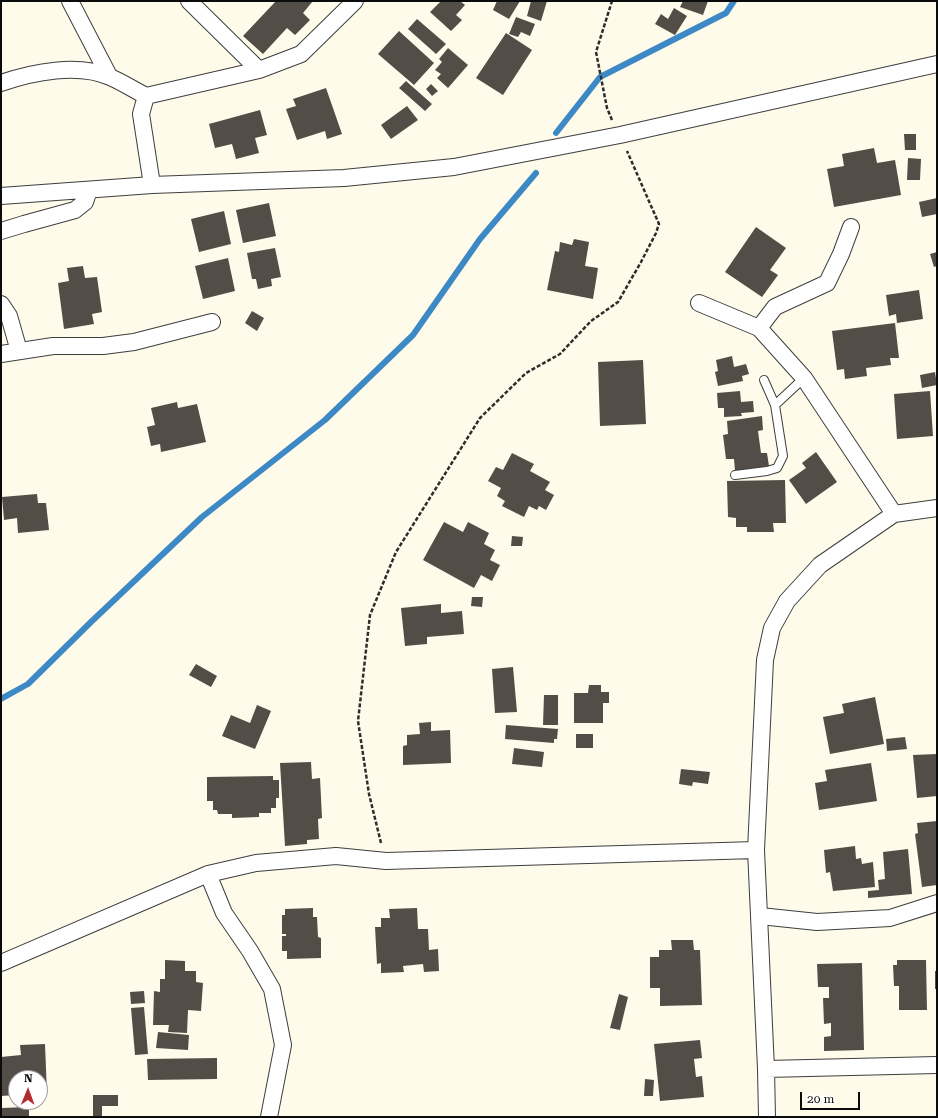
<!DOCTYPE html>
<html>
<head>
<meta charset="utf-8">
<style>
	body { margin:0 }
	#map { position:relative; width:938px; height:1118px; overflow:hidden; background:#fefbea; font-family:"Roboto Serif",serif }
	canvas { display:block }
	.frame { position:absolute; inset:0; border:2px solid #0b0b0b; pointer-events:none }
	.north { position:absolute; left:8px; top:1070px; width:40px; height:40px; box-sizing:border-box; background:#fff; border:1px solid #9d9d9d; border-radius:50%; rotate:1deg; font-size:11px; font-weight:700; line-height:16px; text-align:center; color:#0b0b0b }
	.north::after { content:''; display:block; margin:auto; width:14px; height:18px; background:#b32b2c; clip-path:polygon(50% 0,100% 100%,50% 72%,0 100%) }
	.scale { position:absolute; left:800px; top:1092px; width:60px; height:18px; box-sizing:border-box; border:2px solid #0b0b0b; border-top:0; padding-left:5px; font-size:12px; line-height:14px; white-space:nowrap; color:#0b0b0b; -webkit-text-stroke:3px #fff; paint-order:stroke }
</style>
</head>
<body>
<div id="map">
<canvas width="938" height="1118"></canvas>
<div class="frame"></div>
<div class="north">N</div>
<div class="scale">20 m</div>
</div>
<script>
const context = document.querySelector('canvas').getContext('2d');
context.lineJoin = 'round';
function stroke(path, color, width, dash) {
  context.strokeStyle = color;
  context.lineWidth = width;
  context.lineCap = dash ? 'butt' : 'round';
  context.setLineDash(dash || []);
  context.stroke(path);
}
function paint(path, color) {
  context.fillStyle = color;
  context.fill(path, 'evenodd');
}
stroke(new Path2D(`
	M556 133 600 77 726 13 734 1
	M1 699 28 684 92 621 202 517 325 420 413 335 480 239 536 173`), '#3d89c5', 6);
paint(new Path2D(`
	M276 1H313L303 13 310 20 295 35 287 28 263 54 243 36Z
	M441 1H460L465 5 456 15 462 20 451 31 430 12Z
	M497 1H520L509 19 493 10Z
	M531 1H547L541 21 527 16Z
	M683 1H708L703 15 680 7Z
	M674 8 687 16 675 35 655 24 661 14 668 19Z
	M516 17 535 24 530 36 521 32 518 37 509 34Z
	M417 19 446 44 436 54 408 29Z
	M399 31 434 63 414 85 378 54Z
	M506 33 532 50 503 95 476 78Z
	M448 48 468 65 448 88 437 78 441 74 435 70 442 62 439 59Z
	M406 81 432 104 425 111 399 88Z
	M431 84 438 91 432 96 426 89Z
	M326 88 342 134 327 139 325 131 297 140 286 109 296 106 293 99Z
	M407 106 418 120 391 139 381 125Z
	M260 110 267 135 255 138 259 153 236 159 232 144 215 148 209 124Z
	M904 134H916V150H905Z
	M874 148 877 163 895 160 901 195 834 207 827 169 844 166 842 154Z
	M908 158 921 159 920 180H907Z
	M937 198V214L922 217 919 202Z
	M269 203 276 236 243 243 236 210Z
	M224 211 231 244 199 252 191 219Z
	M756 227 786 248 770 270 778 275 762 297 725 272Z
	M574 239 589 242 585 266 598 268 593 299 547 290 555 251 559 252 560 242 572 245Z
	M275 248 281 277 271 279 272 286 258 289 256 279H252L247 253Z
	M937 252V266L934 267 930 254Z
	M228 258 235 291 203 299 195 266Z
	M83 266 85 278 97 277 102 312 92 314 94 324 64 329 58 283 69 281 67 268Z
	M919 290 923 319 897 323 896 314 889 316 886 295Z
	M252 311 264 318 257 331 245 323Z
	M895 323 899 358H890L891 365 866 368 867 376 845 379 844 369 837 370 832 331Z
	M732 356 734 367 746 364 749 374 742 376 743 381 718 386 715 372 718 371 716 360Z
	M643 360 646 424 600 426 598 362Z
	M935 372 937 385 922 388 920 375Z
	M740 391 741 402 753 401 754 412 741 413 742 416 724 417V408H718L717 393Z
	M930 391 933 436 897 439 894 394Z
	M177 402 178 408 197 404 206 442 161 452 160 444 151 446 147 427 155 425 151 408Z
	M762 416 763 430 758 431 761 453H767L769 466 735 471 734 459H726L723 435 728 434 727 421Z
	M816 452 837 482 806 504 789 480 806 468 802 463Z
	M512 453 534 464 530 471 550 482 545 490 554 495 546 510 539 506 537 510 529 506 524 517 502 506 505 501 497 496 501 488 488 481 496 467 503 470Z
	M785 480 786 523H773L774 532H747V527H736V518L728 517 727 481Z
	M37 494 38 503H46L49 530 18 533 17 518 4 520 2 497Z
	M444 522 463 532 468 522 489 533 484 544 495 550 490 560 500 565 492 581 481 575 474 588 423 560Z
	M512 536 523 537 522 546H511Z
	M472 597H483L482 607 471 606Z
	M441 604V613L462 611 464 634 427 637V644L405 646 401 608Z
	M196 664 217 676 211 687 189 675Z
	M513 667 517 712 495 713 492 669Z
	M589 685H601V692H609V703H603V723H574V693H588Z
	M544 695H558V725H543Z
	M875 697 884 744 830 754 823 717 844 713 842 704Z
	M257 705 271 711 255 749 222 736 231 715 250 723Z
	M431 722V731L450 730 451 763 403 765V746L407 745V735L420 734 419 723Z
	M506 725 558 729 557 739H554V743L505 739Z
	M576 734H593V748H576Z
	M905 737 907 749 887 751 886 739Z
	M514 748 544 752 542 767 512 764Z
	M937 754V796L917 798 913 755Z
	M311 762 312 779 320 778 322 818 318 819 319 839 307 840V844L285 846 280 763Z
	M871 763 877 801 819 810 815 783 827 781 825 770Z
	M681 769 710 772 708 784 693 782 692 786 679 784Z
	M273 776V780H279V798H276V808H271V813H259V817L232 818V814H218L217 810H213V801H207V777Z
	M937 821V885L922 887 915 834 918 833 917 823Z
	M855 846 856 859 861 858 862 864 873 862 875 887 833 891 830 872 826 873 824 850Z
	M908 849 912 894 868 898V891L879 890 878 880 885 879 883 852Z
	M313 908V917H317L318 937 321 938V958L287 959V951H282V936H286V934H282V915H285V909Z
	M417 908 418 929H428L429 950 438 949 439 971 424 972 423 964 403 966 404 972 381 973V963L377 964 375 927H381V918H390L389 909Z
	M671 940H693L694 950H700L702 1005 660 1006V988H650V957H659V950H672Z
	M165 960 185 961V971H196V982L203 983 201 1011 188 1010 187 1033 168 1032 169 1025H153L154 991 160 992V979H165Z
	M897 960H926L927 1010H899V986H894L893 965H897Z
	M862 963 864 1050 824 1051V1037L831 1036V1023L824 1024 823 998H829V987H818L817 964Z
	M935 971H937V989H935Z
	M144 991 145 1003 131 1004 130 992Z
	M619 994 628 997 620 1030 610 1028Z
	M144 1007 148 1054 135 1055 131 1008Z
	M158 1032 189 1035 188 1050 156 1048Z
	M700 1040 702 1058 694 1059 696 1077 702 1076 704 1097 660 1101 654 1044Z
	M45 1044 47 1094H40V1078H16V1095L1 1096V1057L21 1055 20 1045Z
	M217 1058V1079L148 1080 147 1059Z
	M645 1079 654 1080 653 1096H644Z
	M93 1095H118V1106H102V1117H93Z
	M29 1107V1117H1V1108Z`), '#534d48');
const lane = new Path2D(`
	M775 405 804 378
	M735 475 767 471 777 468 783 456 775 405 764 380`);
const street = new Path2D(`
	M70 1 109 76
	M189 1 259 70
	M1 83C33 72 78 63 110 77 122 82 134 90 146 96
	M152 185 141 114 146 96 259 70 301 54 355 1
	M1 196 152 185 344 178 454 167 620 135 937 64
	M1 231 24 224 75 210 85 202 89 190
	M699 303 759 328 804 378 894 514
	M1 304 9 316 19 351
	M759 328 775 307 827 283 841 254 851 227
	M1 354 53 346H103L134 342 212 322
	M208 874 224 913 250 951 272 989 283 1045 269 1117
	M760 916 817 922 890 918 937 903
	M1 963 208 874 256 863 336 856 386 861 756 850
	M766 1069 937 1065
	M767 1117 766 1069 756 850 765 660 772 628 787 601 820 565 894 514 937 508`);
stroke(lane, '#3e3e3e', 10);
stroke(street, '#3e3e3e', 18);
stroke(new Path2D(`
	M612 120 607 108 596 52 612 1
	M381 843 369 794 358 721 370 615 396 552 480 418 526 373 560 354 591 321 618 302 641 262 656 233 659 224 627 151`), '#2d2d2d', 2.5, [4, 2]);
stroke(lane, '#fff', 8);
stroke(street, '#fff', 16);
</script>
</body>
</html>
